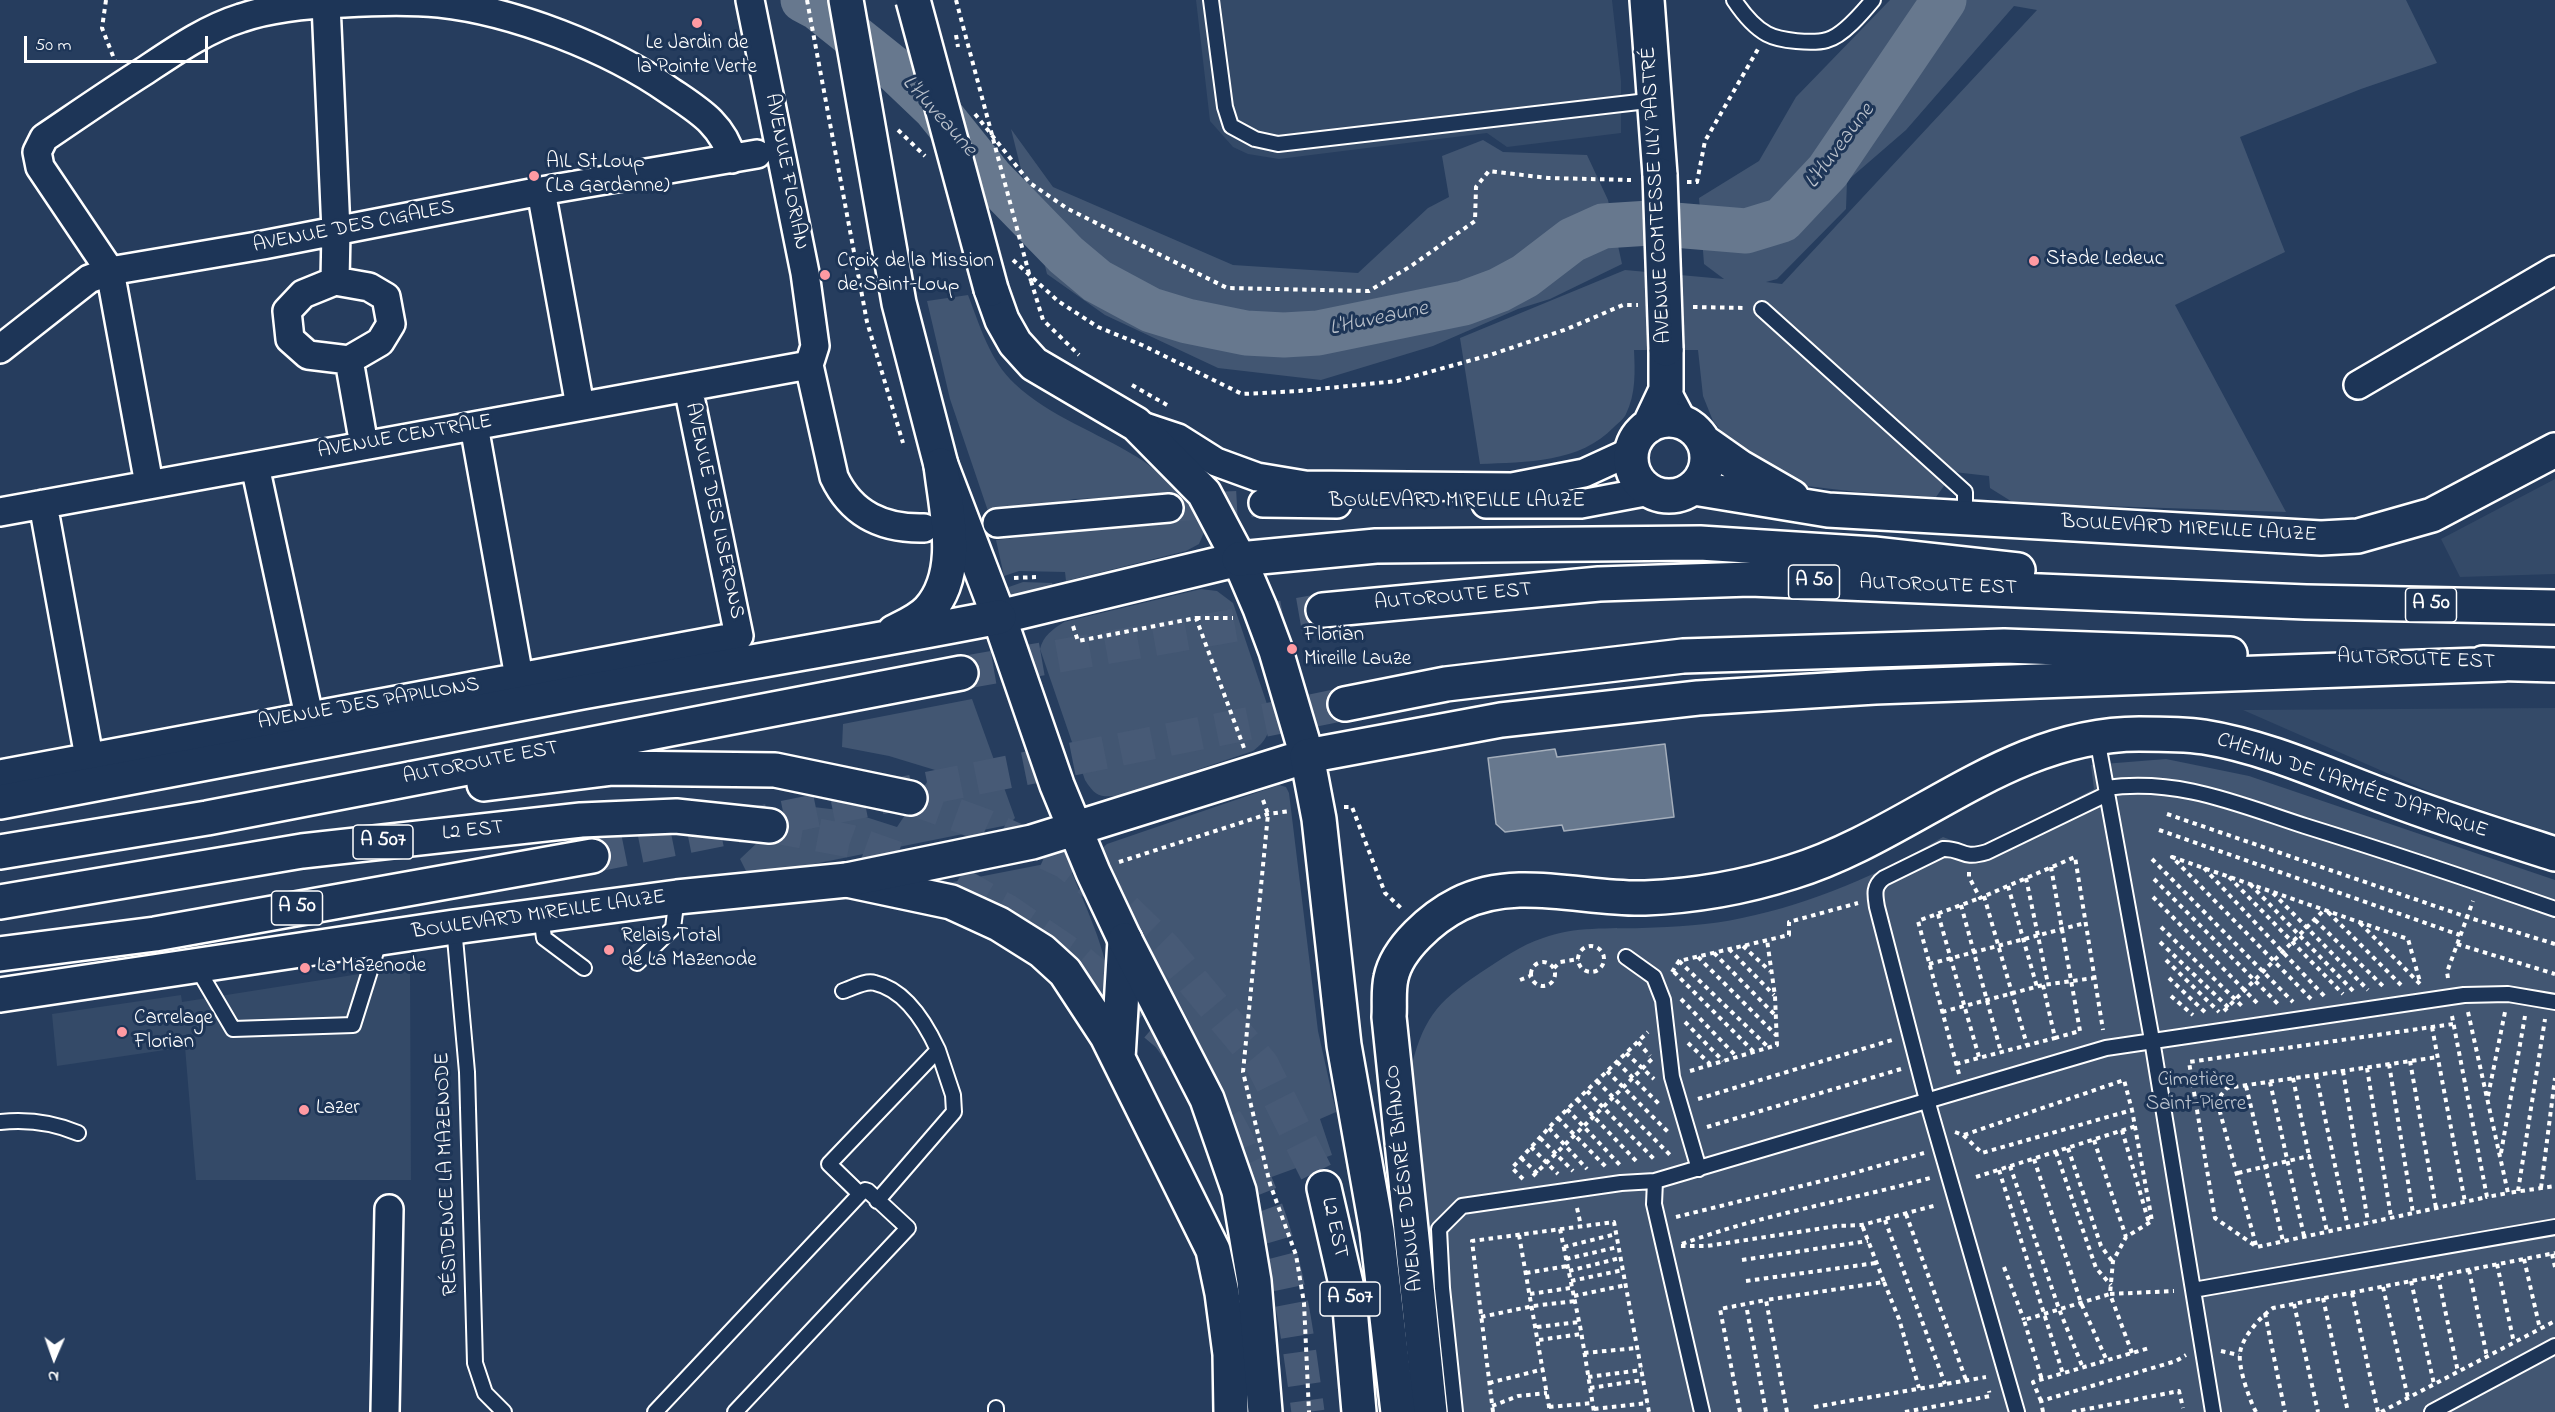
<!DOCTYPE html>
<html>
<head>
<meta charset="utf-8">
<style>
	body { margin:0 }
	#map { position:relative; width:2555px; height:1412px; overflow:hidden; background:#263d5e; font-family:"Indie Flower",sans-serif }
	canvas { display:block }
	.north { position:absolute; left:24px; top:1328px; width:60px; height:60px; -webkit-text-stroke:4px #1d3557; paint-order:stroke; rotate:182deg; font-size:16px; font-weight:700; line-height:24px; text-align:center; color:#fff }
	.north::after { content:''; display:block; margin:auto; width:21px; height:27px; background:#fff; clip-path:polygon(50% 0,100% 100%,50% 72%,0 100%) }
	.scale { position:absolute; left:24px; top:36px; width:184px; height:27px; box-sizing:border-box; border:3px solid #fff; border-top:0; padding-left:8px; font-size:18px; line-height:21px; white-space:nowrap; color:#fff; -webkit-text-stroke:4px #1d3557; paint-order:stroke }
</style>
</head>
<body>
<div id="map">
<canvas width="2555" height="1412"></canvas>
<div class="north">N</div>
<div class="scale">50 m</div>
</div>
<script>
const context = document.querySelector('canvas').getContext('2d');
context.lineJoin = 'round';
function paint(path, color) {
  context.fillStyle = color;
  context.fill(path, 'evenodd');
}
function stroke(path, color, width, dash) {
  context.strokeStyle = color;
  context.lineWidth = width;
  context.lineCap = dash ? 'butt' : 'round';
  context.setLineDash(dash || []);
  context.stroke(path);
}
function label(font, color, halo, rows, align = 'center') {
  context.font = font + ' "Indie Flower",sans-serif';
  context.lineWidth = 6;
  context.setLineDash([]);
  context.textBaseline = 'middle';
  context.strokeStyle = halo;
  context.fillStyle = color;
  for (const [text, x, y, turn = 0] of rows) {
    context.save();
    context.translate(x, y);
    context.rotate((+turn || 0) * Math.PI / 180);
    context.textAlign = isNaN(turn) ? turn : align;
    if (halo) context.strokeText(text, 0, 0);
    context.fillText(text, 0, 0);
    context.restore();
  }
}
paint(new Path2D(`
	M1196 0H1612L1621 81V133L1507 147 1487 133 1279 159 1248 154 1233 147 1210 121Z
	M2555 479V574L2460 577 2441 539Z
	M2555 708V834L2437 795 2243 710Z
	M410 966 411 1180H196L185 1047 57 1066 52 1014 181 995 182 1002Z`), '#344a68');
paint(new Path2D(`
	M1890 0H2406L2437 63 2361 89 2240 137 2285 252 2175 305 2286 512 2014 503 1990 488 1989 476 1954 472 1936 497 1857 492 1807 486 1768 471 1742 456 1713 421 1703 396 1698 350H1634C1635 371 1636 394 1626 414 1624 419 1618 423 1614 427 1580 463 1526 462 1480 464L1460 338 1625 270 1724 279 1704 264 1699 198 1759 161 1796 97ZM2014 6 2037 10 1782 284 1766 282 1777 279 1846 209 1847 181 1906 130Z
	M1011 129 1053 187 1233 265 1358 273 1428 208 1449 197 1442 156 1483 140 1503 152 1587 155 1608 200 1622 264 1550 299 1518 309 1433 346 1321 380 1218 368 1105 315 1047 274Z
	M968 295C980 326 990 361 1015 384 1050 417 1097 432 1137 457 1167 475 1186 503 1205 530L1199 544 1186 551 1066 581 1065 572 1019 571 1004 576 996 540 1179 519 1166 496 1074 499 990 517 950 399 927 301Z
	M1023 582 1052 583 1053 587 1009 598 1006 588Z
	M1201 589 1217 591 1233 603 1269 710C1271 729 1269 739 1253 751L1119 796C1099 797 1096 797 1085 780L1040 649C1043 636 1053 629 1064 622Z
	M972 699 1015 818 1008 825 749 877 740 859 797 805 847 811 897 827 935 770 889 756 842 747 843 724Z
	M2166 759 2249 776 2555 880V1412H1448L1410 1073C1422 1021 1435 1003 1480 973 1500 960 1521 945 1543 938 1575 926 1609 929 1642 928 1675 927 1710 925 1742 918 1814 903 1880 874 1943 837L1977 850 2094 789 2091 765Z
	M1279 785 1286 787 1289 793 1318 1031 1336 1112 1320 1119 1332 1155 1255 1183 1236 1121 1186 1016 1102 858 1101 849 1107 844Z
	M1055 862 1066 867 1072 873C1091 920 1115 967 1111 1019L1095 1003 927 887Z`), '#425672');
const water = new Path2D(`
	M1665 744 1674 817 1564 831 1562 825 1505 832 1496 824 1488 758 1555 749 1557 757Z`);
paint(water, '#67788e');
stroke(water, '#a4aebb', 1.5);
stroke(new Path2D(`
	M803 0 818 8 892 67 935 108 992 179 1066 255 1097 281 1151 310 1187 321 1246 333 1284 335 1318 333 1464 303 1499 290 1525 276 1572 240 1603 226 1650 223 1746 231 1782 220 1828 171 1944 0`), '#67788e', 45);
stroke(new Path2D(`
	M1169 508 1263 503`), '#475a76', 27, [27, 14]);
stroke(new Path2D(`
	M961 673 1323 610
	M910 798 984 825 1065 862 1122 906 1165 948 1262 1064 1324 1188
	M770 826 850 841 944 875 1006 910 1075 957 1168 1036 1178 1050
	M592 856 1345 704
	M1226 1120C1235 1133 1241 1150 1248 1165 1287 1246 1296 1324 1308 1412`), '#475a76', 33, [33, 16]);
const service = new Path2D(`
	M1211 0 1225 107 1231 126 1255 139 1278 144 1656 100
	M1734 0C1742 12 1754 27 1767 34 1780 41 1813 44 1827 40 1843 36 1863 12 1873 0
	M1762 309 1965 492V517
	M2097 738 2152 1040 2213 1412
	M2106 788C2179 778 2237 804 2305 826 2389 852 2472 880 2555 909
	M541 916 544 938 584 968
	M454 927 467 1072 475 1363 485 1393 504 1412
	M1626 957 1654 977 1663 1000 1672 1077 1699 1169
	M637 963 673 928 677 897
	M196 966 233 1029 353 1025 380 939
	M843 991C853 988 865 980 875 983 906 990 926 1024 938 1050
	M0 1122C28 1119 52 1122 78 1133
	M860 1194 829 1164 938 1050 953 1095 954 1112 877 1201
	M2193 1290 2555 1227
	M655 1412 860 1194 865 1190 868 1191 908 1228 735 1412
	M996 1412V1408
	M1455 1412 1442 1288 1439 1229 1462 1206 1621 1183 1655 1181
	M1702 1412 1654 1204 1655 1181 2106 1048 2464 995 2508 994 2555 1002
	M2017 1412 1927 1100 1877 907C1875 895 1873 886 1884 878L1943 849C1963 848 1961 860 1987 852L2107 794
	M2432 1412 2555 1346`);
const minor = new Path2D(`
	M750 0 805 273 815 346 809 365 834 477C852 515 884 529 924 528
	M326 4 336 231 335 281
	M541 191 580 406
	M335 281 369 287 386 297 391 324 380 342 349 360 308 355 290 339 287 311 303 294Z
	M0 349 89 279 110 271 263 245 541 191 757 154
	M349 360 364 445
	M2358 385 2555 270
	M1666 390 1684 424
	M1136 424 1178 438 1216 462 1257 477 1305 485 1512 487 1584 473 1632 451
	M474 426 519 677
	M255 466 309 716
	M149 484 110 271 40 167 37 152 44 138C78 115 111 92 146 70 176 50 206 29 241 18 273 7 310 4 344 3 376 1 407 0 439 3 513 11 609 48 670 91 698 110 723 124 732 159
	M1263 503 1337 504
	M43 504 89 757
	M1486 504H1581L1650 491
	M0 512 809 365
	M997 523 1169 508
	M0 774 739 636 688 387
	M385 1412 389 1209`);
const tertiary = new Path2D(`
	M1647 0 1660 175
	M1631 458a38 38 0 1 1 76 0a38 38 0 1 1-76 0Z
	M1649 426 1666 390V349
	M1703 441 1740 467 1792 497
	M1694 488 1828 510 2321 538 2358 536 2432 515 2555 450
	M847 880 951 902 999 924 1042 951 1065 972 1107 1036 1213 1250 1222 1293 1230 1354 1231 1412
	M1118 1058 1125 940
	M1430 1412 1389 1017C1390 1005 1388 991 1391 978 1397 948 1433 917 1459 904 1516 875 1585 900 1645 898 1695 896 1745 887 1792 872 1912 835 2007 734 2139 734 2160 734 2183 734 2204 737 2267 747 2329 776 2389 798 2444 819 2499 836 2555 854`);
const secondary = new Path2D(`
	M846 0 899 303 941 465 999 617 1057 785 1093 872 1125 940
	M999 617 1239 559
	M0 995 454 927 677 897 847 880 1032 842 1307 756 1276 651 1260 608 1239 559 1204 493 1136 424 1034 364 1015 343 1002 320 991 289`);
const motorway = new Path2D(`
	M1239 559 1376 546 1700 543 1874 554 2018 570
	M1323 610 1599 584 1750 579 2306 602 2555 607
	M894 632C906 626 920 620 929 610 963 572 946 511 941 465
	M2483 663 2555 665
	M1345 704 1446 684 1683 656 2004 646 2230 654
	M484 784 613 768 775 770 910 798
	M0 802C194 767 388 728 582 692 721 667 861 644 999 617
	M0 852 207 818 961 673
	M0 902 302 851 581 820 676 816 770 826
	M1125 940 1207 1099 1239 1191 1254 1281 1265 1412
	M0 954 155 934 592 856
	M1324 1188 1349 1297 1359 1412
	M1398 1412 1377 1231 1344 1045 1319 819 1307 756 1501 720 1698 698 1875 687 2505 664`);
stroke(service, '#fff', 18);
stroke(minor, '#fff', 32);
stroke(tertiary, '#fff', 38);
stroke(secondary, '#fff', 38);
stroke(motorway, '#fff', 38);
stroke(new Path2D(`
	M106 0 102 28 115 61
	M807 0 867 322 903 443
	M956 35 958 47
	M975 114 1030 183 1068 209 1227 288 1369 291 1411 266 1475 221 1476 187 1489 171 1548 178 1631 180
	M898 130 925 156
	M1687 182H1697L1705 141 1758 49
	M1013 260 1058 301 1098 327 1142 345 1242 394 1299 391 1397 381 1490 355 1567 329 1623 305H1638
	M1031 281 1043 320 1079 355
	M1693 307 1746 308
	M1132 385 1167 405
	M1014 578 1036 577
	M1196 618H1233
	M1073 626 1078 641 1196 618 1244 748
	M1263 800 1268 814 1243 1072 1270 1184 1296 1255 1304 1303 1309 1412
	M1344 807H1352L1385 893 1402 909
	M2167 814 2467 917 2555 944
	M2159 830 2460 935
	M2152 859 2293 1002
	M1119 862 1268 814 1290 811
	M2051 867 2080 1031
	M2204 868 2326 998
	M1969 872V877L1980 898 2075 857 2103 1030
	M2229 877 2343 994
	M2026 878 2048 984
	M2154 879 2278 1004
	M2250 884 2355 993
	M2008 886 2037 987
	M2273 893 2368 990
	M1984 896 2027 1045
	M2153 897 2260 1006
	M1961 905 2001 1052
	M2328 912 2401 985
	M1938 914 1979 1057
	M2315 920 2385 988
	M2360 923 2420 984
	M2161 927 2244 1008
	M2160 942 2229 1008
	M2457 944 2555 974
	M1743 946 1770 971
	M1578 959a13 13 0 1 1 26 0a13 13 0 1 1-26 0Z
	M1729 949 1774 995
	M1714 953 1775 1015
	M1698 957 1776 1035
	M2166 960 2219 1012
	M1679 961 1768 1047
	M1531 974a12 12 0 1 1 24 0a12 12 0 1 1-24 0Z
	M1929 964 2085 923
	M1554 968 1560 962 1579 959
	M1672 972 1679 961 1789 935V922L1858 903
	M1674 972 1754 1052
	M2169 978 2208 1015
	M2448 978 2447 972 2473 901
	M1520 980 1530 976
	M2043 985 2055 1038 2080 1031
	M2171 996 2193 1015
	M1681 999 1737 1057
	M2311 999 2172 857 2408 939 2420 982
	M2224 1011 2325 909
	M1942 1012 2043 985 2094 978
	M2468 1012 2508 1193 2555 1186
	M2452 1016 2487 1197 2508 1193
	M1685 1022 1723 1061
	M2453 1024 2189 1062 2215 1218 2257 1247 2487 1197
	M2432 1027 2465 1202
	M1638 1042 1650 1056
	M1688 1043 1710 1064
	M1626 1053 1654 1079
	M2410 1061 2436 1208
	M1617 1062 1661 1106
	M1956 1064 2055 1038 2056 1043
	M2389 1064 2413 1213
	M2367 1068 2391 1217
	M1607 1071 1668 1132
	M1690 1071 1777 1045 1775 996 1767 940
	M2343 1071 2368 1222
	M1959 1074 1918 921 1980 898
	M2316 1075 2348 1227
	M2293 1078 2309 1156
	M1597 1081 1672 1157
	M2270 1082 2304 1236
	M2246 1086 2283 1241
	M1587 1091 1656 1161
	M2488 1096 2505 1012
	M1577 1099 1639 1164
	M1698 1099 1892 1040
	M1567 1109 1620 1165
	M1558 1118 1606 1167
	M1707 1127 1901 1069
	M1549 1128 1587 1169
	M2122 1130 2149 1223
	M1955 1132 1963 1135 1982 1153 2132 1110 2152 1221 2126 1237 2113 1261 2110 1294 2024 1320 2042 1380
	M1964 1135 2124 1080 2132 1110
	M1540 1138 1573 1171
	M2094 1140 2126 1237
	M1531 1147 1558 1174
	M2068 1148 2101 1246 2112 1261
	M2056 1152 2096 1268 2111 1285
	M2501 1153 2525 1016
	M1521 1158 1538 1174
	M2034 1159 2081 1303 2107 1361
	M2010 1166 2059 1309 2083 1368
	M1999 1170 2063 1374
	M2238 1173 2309 1156 2327 1231
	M1533 1176 1652 1059
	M1976 1177 2136 1126
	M1523 1179 1512 1168 1556 1120 1648 1032
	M2541 1188 2555 1078
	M2518 1191 2545 1019
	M1577 1208 1581 1226
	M1906 1214 1966 1380
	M1676 1217 1850 1174 1924 1153
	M1885 1220 1945 1384
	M1560 1229 1581 1331 1594 1412
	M1519 1235 1550 1412
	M1682 1244C1763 1214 1847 1201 1930 1178
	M2256 1245 2220 1112 2221 1095 2227 1088 2438 1057
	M1681 1246H1707L1837 1226 1862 1225 1937 1205
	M1564 1247 1616 1234
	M2552 1254 2555 1267
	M1566 1259 1618 1247
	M2524 1259 2540 1329
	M1742 1260 1868 1241
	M2497 1264 2514 1343
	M2004 1267 2024 1320
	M2469 1270 2487 1357
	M1569 1271 1620 1258
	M1526 1273 1568 1266
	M2438 1276 2458 1372
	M1571 1281 1623 1270
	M1746 1281 1876 1263
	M2411 1281 2434 1384
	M1884 1282 1899 1319 1919 1388
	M2383 1287 2408 1398
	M2352 1293 2378 1412
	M1530 1294 1570 1288
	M1574 1296 1626 1285
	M2323 1298 2348 1412
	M2294 1304 2318 1412
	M1747 1310 1766 1412
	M2265 1313 2285 1412
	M1481 1317 1533 1306 1575 1301
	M1537 1327 1579 1322
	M1539 1340 1581 1334
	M2221 1351 2239 1355
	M1584 1353 1637 1348
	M2132 1353 2110 1294 2174 1291
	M1588 1377 1642 1370
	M1489 1383 1544 1369
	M1590 1388 1643 1380
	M2041 1401 2033 1382 2149 1348
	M1492 1406 1518 1396 1547 1393
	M1549 1407 1593 1403
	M1814 1407 1986 1377
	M1594 1409 1648 1403
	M1493 1412 1472 1241 1614 1222 1649 1412
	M1740 1412 1720 1309 1766 1300
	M1787 1412 1766 1300 1884 1282 1862 1225
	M1905 1412 1990 1396 1989 1391
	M2043 1412 2041 1401 2176 1361 2186 1355
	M2072 1412 2179 1391 2183 1408
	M2256 1412C2249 1399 2238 1367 2240 1353 2242 1337 2261 1316 2273 1308L2555 1253
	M2381 1412 2555 1321`), '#fff', 4, [4.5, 4.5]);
stroke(service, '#1d3557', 14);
stroke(minor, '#1d3557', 27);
stroke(tertiary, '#1d3557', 33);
stroke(secondary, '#1d3557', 33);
stroke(motorway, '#1d3557', 33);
const tertiaryBridge = new Path2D(`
	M1660 175 1666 349`);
const secondaryBridge = new Path2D(`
	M913 0 991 289`);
stroke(tertiaryBridge, '#fff', 38, []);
stroke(secondaryBridge, '#fff', 38, []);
stroke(new Path2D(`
	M956 0 1031 281`), '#fff', 4, [4.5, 4.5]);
stroke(tertiaryBridge, '#1d3557', 33);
stroke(secondaryBridge, '#1d3557', 33);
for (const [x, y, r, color] of [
	[697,23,6,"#ff9aa2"],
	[534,176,6,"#ff9aa2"],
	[2034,261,6,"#ff9aa2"],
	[825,275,6,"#ff9aa2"],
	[1292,649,6,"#ff9aa2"],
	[609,950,6,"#ff9aa2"],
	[305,968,6,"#ff9aa2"],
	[122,1032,6,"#ff9aa2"],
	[304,1110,6,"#ff9aa2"]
]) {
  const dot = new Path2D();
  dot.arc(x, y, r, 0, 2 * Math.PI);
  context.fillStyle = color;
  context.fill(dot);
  stroke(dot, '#1d3557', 2);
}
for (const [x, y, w] of [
	[1814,582,51],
	[2431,605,51],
	[383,842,60],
	[297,908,51],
	[1350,1299,60]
]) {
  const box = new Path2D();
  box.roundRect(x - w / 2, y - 17, w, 34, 4.5);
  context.fillStyle = '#1d3557';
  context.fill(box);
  stroke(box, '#fff', 1.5);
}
label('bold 20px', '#fff', null, [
	["A 50",1814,582],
	["A 50",2431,605],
	["A 507",383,842],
	["A 50",297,908],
	["A 507",1350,1299]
]);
label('21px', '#fff', '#1d3557', [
	["Le Jardin de",697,45,"center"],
	["la Pointe Verte",697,69,"center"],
	["AIL St Loup",546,164],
	["(La Gardanne)",546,188],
	["Stade Ledeuc",2046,261],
	["Croix de la Mission",837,263],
	["de Saint-Loup",837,287],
	["Florian",1304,637],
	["Mireille Lauze",1304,661],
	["Relais Total",621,938],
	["de La Mazenode",621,962],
	["La Mazenode",317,968],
	["Carrelage",134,1020],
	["Florian",134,1044],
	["Lazer",316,1110]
], 'left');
label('21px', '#fff', '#1d3557', [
	["AVENUE FLORIAN",785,172,79],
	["AVENUE COMTESSE LILY PASTRÉ",1658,195,-93],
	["AVENUE DES CIGALES",354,228,-11],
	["AVENUE CENTRALE",405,438,-10],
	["BOULEVARD MIREILLE LAUZE",1457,503],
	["AVENUE DES LISERONS",713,511,78],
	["BOULEVARD MIREILLE LAUZE",2189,530,3],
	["AUTOROUTE EST",1938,587,2],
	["AUTOROUTE EST",1453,598,-5],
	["AUTOROUTE EST",2416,661,2],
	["AVENUE DES PAPILLONS",369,705,-10],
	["AUTOROUTE EST",481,764,-11],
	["CHEMIN DE L'ARMÉE D'AFRIQUE",2352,787,19],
	["L2 EST",473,832,-6],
	["BOULEVARD MIREILLE LAUZE",539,916,-8],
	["RÉSIDENCE LA MAZENODE",448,1174,-92],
	["AVENUE DÉSIRÉ BIANCO",1406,1178,-96],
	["L2 EST",1333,1228,77]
]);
label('21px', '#bdc4ce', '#1d3557', [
	["Cimetière",2196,1082],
	["Saint-Pierre",2196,1106]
]);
label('italic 22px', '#bbc2cc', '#1d3557', [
	["L'Huveaune",938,117,48],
	["L'Huveaune",1841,147,-53],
	["L'Huveaune",1379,320,-12]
]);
</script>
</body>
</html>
